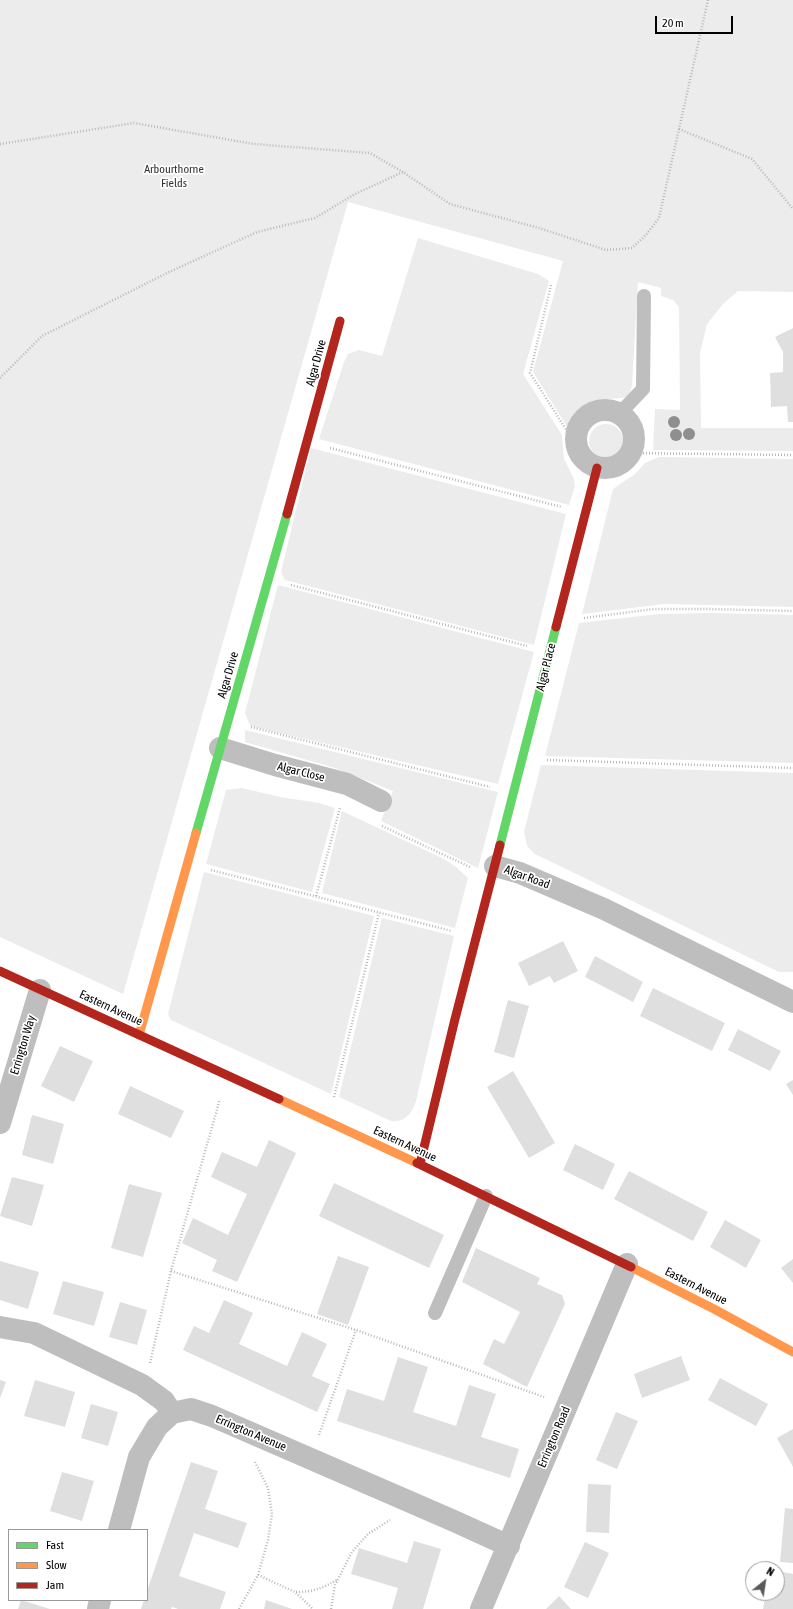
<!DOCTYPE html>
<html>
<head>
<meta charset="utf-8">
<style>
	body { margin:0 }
	#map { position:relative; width:793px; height:1609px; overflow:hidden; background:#fff; font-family:"Asap Condensed",sans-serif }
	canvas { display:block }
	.legend { position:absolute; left:8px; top:1529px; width:140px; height:72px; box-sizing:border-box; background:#fff; border:1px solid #999; margin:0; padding:5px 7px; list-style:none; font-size:12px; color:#000 }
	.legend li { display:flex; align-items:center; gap:8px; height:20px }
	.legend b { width:20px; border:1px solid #999 }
	.north { position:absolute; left:745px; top:1561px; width:40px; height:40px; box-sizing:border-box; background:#fff; border:1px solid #999; border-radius:50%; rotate:30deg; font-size:11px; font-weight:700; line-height:16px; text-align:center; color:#000 }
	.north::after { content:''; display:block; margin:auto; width:14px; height:18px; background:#595959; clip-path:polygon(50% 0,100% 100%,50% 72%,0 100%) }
	.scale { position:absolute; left:655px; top:16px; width:78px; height:18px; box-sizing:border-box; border:2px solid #000; border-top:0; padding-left:5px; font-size:12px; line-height:14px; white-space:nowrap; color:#000; -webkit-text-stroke:3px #fff; paint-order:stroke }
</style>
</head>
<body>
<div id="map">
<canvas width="793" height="1609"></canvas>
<ul class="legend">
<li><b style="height:5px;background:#63d668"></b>Fast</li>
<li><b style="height:5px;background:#ff974d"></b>Slow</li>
<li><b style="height:5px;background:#b3261e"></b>Jam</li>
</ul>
<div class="north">N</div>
<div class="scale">20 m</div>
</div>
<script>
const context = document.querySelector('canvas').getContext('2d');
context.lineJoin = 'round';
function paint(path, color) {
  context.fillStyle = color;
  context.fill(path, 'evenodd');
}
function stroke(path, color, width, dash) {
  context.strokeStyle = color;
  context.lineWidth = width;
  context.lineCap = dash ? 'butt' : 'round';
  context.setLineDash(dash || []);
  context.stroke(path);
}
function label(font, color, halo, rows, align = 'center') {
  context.font = font + ' "Asap Condensed",sans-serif';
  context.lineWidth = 3.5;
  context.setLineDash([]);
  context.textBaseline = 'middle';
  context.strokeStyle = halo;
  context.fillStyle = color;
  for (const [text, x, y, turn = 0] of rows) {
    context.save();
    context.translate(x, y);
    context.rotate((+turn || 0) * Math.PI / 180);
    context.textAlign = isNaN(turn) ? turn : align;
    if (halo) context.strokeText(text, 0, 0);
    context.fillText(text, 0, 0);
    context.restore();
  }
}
paint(new Path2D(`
	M0 0H793V292L738 291 723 304 707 324 700 353 701 428H793V451L653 450 655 409 680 410 679 307 673 300 661 296V288L638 282 632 385 629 397C599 401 580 395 568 428L533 372 563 261 348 202 123 994 0 937Z
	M418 238 538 274 549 281 523 374 562 435 564 459 574 479 575 486 569 505 319 439 344 362 348 354 359 350 382 356Z
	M589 441a17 17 0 1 1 34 0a17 17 0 1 1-34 0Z
	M311 448 566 514 534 645 285 580 281 572Z
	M659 457 793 459V607L665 604 582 614 613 489 635 474 645 463Z
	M278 585 534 652 498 784 250 726 245 713Z
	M712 613 793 615V763L545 756 579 623 659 614Z
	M245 730 498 792 478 868 381 821 393 791 335 768 245 742Z
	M541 765 793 773V972H779L535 854 527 846 524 832Z
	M242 788 280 797 319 803 335 808 312 892 206 864 226 790Z
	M342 811 444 859 456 867 468 878 455 928 322 893Z
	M204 872 374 916 331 1094 171 1020 168 1014Z
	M382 918 454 936 416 1101C412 1113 405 1123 391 1121L339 1097Z`), '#ececec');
paint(new Path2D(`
	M793 328V422H788L787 406 771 407 770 373 783 372V352L775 337Z
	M563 941 578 971 554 983 550 976 529 986 518 963Z
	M595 956 643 982 633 1002 585 977Z
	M653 988 725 1023 712 1051 640 1016Z
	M508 1000 529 1006 514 1058 494 1052Z
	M738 1029 781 1051 770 1071 728 1050Z
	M60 1046 93 1061 74 1102 41 1086Z
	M513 1071 555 1143 529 1158 487 1087Z
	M793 1080V1095L786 1084Z
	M130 1086 184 1111 171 1138 118 1114Z
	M32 1115 64 1124 53 1164 22 1155Z
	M269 1140 296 1153 237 1282 212 1271 217 1260 182 1243 193 1218 228 1235 247 1194 211 1177 222 1152 257 1167Z
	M575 1144 615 1164 603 1190 563 1170Z
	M629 1171 708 1212 693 1241 614 1199Z
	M12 1177 44 1185 32 1226 0 1216Z
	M334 1183 444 1235 429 1268 319 1216Z
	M129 1184 162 1193 143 1257 111 1248Z
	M725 1220 761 1240 746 1268 710 1247Z
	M476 1248 540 1278 537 1284 562 1295 565 1304 527 1387 483 1364 494 1339 504 1344 520 1312 462 1282Z
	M338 1256 369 1267 348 1325 317 1314Z
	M793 1259V1283L781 1268Z
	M0 1261 39 1272 28 1309 0 1300Z
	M63 1281 104 1292 94 1326 53 1314Z
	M224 1300 253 1313 239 1344 287 1366 302 1332 327 1344 312 1376 330 1384 317 1412 183 1350 194 1326 209 1333Z
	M120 1302 147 1310 137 1345 109 1337Z
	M681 1356 690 1380 642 1398 634 1374Z
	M398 1357 428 1367 413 1412 456 1426 469 1385 496 1394 481 1437 519 1449 510 1478 337 1421 347 1389 384 1401Z
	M720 1378 768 1404 756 1426 708 1400Z
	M0 1380 6 1382 0 1398Z
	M35 1380 75 1392 65 1427 24 1416Z
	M91 1404 118 1412 108 1446 81 1438Z
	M616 1412 638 1421 617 1469 596 1460Z
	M793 1429V1467L777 1438Z
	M191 1462 218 1471 205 1509 247 1523 238 1548 194 1533 179 1576 226 1592 220 1609H178L172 1607 171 1609H141L144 1600H147V1591Z
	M62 1472 94 1481 82 1521 50 1511Z
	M588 1484 611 1485 609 1533 586 1532Z
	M785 1508 793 1509V1563L780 1562Z
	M414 1541 441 1549 423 1609H392L398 1588 351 1574 359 1548 407 1563Z
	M585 1542 609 1553 588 1598 564 1587Z
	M777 1571 793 1574V1609H763L766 1593H777Z
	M559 1596 571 1609H546Z
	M21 1600 50 1609H18Z
	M266 1600 292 1609H264Z`), '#dfdfdf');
stroke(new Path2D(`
	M679 129 752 159 793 209
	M0 144 134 123 254 144 370 153 403 172
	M551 285 530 373 576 445
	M0 378 42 336 167 273 257 232 315 218 355 194 403 172 450 204 539 228 606 250 632 248 646 235 659 218 708 0
	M330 448 562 507
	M631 453 793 455
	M291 585 527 646
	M584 618 654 609H706L793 611
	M251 727 490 787
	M547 760 793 768
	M382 826 470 867
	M211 870 452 931
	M316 896 340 808
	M334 1097 379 913
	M171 1271 356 1330 544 1397
	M150 1363 171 1271 220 1099
	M319 1435 356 1330
	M258 1575 295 1592 313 1609
	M296 1592C313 1592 324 1588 338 1579
	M239 1609 258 1575 268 1540 272 1514 268 1488 255 1462
	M331 1609 335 1585 352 1552 368 1534 390 1520`), '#b9b9b9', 2.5, [1, 2]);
stroke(new Path2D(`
	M617 412 622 411 643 389 644 296
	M435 1313 486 1196`), '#bebebe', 14);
stroke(new Path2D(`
	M576 439a29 29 0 1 1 58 0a29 29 0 1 1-58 0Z
	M220 748 275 765 347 784 381 801
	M495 866 520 873 604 909 793 1002
	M0 1123 40 990
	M0 1327 34 1333 142 1385 164 1401 172 1413
	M172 1413 191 1409 212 1416 454 1521 509 1546
	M119 1530 139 1457 157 1427 172 1413
	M98 1609 100 1600
	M481 1609 627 1264`), '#bebebe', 22);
stroke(new Path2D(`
	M196 833 287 514
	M500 845 556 627`), '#63d668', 9);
stroke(new Path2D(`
	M139 1035 196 833
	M279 1099 417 1163
	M631 1267 714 1309 793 1352`), '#ff974d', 9);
stroke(new Path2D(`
	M287 514 340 321
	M556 627 597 468
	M0 971 279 1099
	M417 1163 631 1267
	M420 1164 455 1019 500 845`), '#b3261e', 9);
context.fillStyle = '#8f8f8f';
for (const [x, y] of [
	[674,422],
	[689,434],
	[676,435]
]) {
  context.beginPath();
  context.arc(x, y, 6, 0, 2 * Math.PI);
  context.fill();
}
label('12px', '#333', '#fff', [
	["Arbourthorne",174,169],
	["Fields",174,183]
]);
label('12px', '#000', '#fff', [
	["Algar Drive",316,363,-75],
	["Algar Place",546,667,-76],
	["Algar Drive",228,675,-74],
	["Algar Close",301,772,14],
	["Algar Road",527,877,20],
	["Eastern Avenue",111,1008,25],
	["Errington Way",23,1045,-73],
	["Eastern Avenue",405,1144,25],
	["Eastern Avenue",696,1286,27],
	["Errington Avenue",251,1433,23],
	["Errington Road",554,1437,-67]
]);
</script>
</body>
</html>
